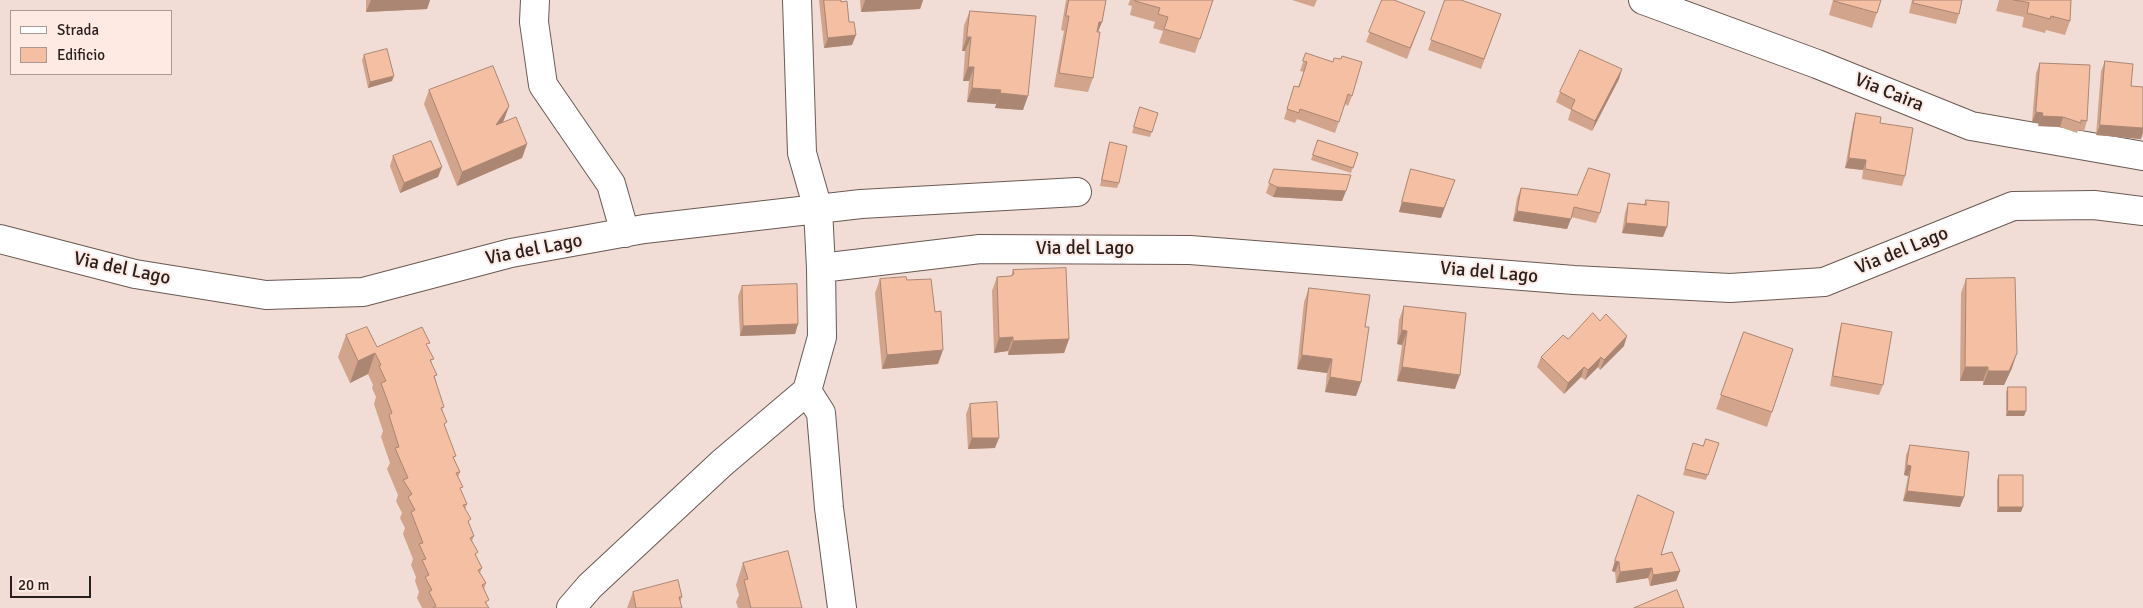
<!DOCTYPE html>
<html>
<head>
<meta charset="utf-8">
<style>
	body { margin:0 }
	#map { position:relative; width:2143px; height:608px; overflow:hidden; background:#f1ddd5; font-family:Signika,sans-serif }
	canvas { display:block }
	.legend { position:absolute; left:10px; top:10px; width:162px; height:65px; box-sizing:border-box; background:#feeae3; border:1px solid #a89994; margin:0; padding:6px 9px; list-style:none; font-size:15px; color:#27201e }
	.legend li { display:flex; align-items:center; gap:10px; height:25px }
	.legend b { width:25px; border:1px solid #a89994 }
	.scale { position:absolute; left:10px; top:576px; width:81px; height:22px; box-sizing:border-box; border:2px solid #27201e; border-top:0; padding-left:6px; font-size:15px; line-height:18px; white-space:nowrap; color:#27201e; -webkit-text-stroke:4px #feeae3; paint-order:stroke }
</style>
</head>
<body>
<div id="map">
<canvas width="2143" height="608"></canvas>
<ul class="legend">
<li><b style="height:6px;background:#fff"></b>Strada</li>
<li><b style="height:14px;background:#f4bfa3"></b>Edificio</li>
</ul>
<div class="scale">20 m</div>
</div>
<script>
const context = document.querySelector('canvas').getContext('2d');
context.lineJoin = 'round';
function stroke(path, color, width, dash) {
  context.strokeStyle = color;
  context.lineWidth = width;
  context.lineCap = dash ? 'butt' : 'round';
  context.setLineDash(dash || []);
  context.stroke(path);
}
function paint(path, color) {
  context.fillStyle = color;
  context.fill(path, 'evenodd');
}
function label(font, color, halo, rows, align = 'center') {
  context.font = font + ' Signika,sans-serif';
  context.lineWidth = 4;
  context.setLineDash([]);
  context.textBaseline = 'middle';
  context.strokeStyle = halo;
  context.fillStyle = color;
  for (const [text, x, y, turn = 0] of rows) {
    context.save();
    context.translate(x, y);
    context.rotate((+turn || 0) * Math.PI / 180);
    context.textAlign = isNaN(turn) ? turn : align;
    if (halo) context.strokeText(text, 0, 0);
    context.fillText(text, 0, 0);
    context.restore();
  }
}
const minor = new Path2D(`
	M535 0 534 22 543 85 611 184 625 233
	M1643 0 1817 64 1971 126 2143 156
	M0 239 135 274 266 295 363 292 511 253 644 229 861 204 1077 192
	M821 268 980 249 1190 250 1574 280 1730 288 1824 282 2013 206 2094 205 2143 211
	M807 391 821 413 829 508 842 608
	M571 608 590 586 722 463 807 391 822 337 821 268 818 209 802 153 797 0`);
stroke(minor, '#6a5953', 30);
stroke(minor, '#fff', 28);
paint(new Path2D(`
	M366 0H430L427 9 366 12Z
	M819 0H841L852 45 824 48Z
	M860 0H923L920 9 861 12Z
	M1066 0H1106L1102 22 1098 32 1093 78 1088 92 1054 87 1064 31 1061 30Z
	M1130 0H1213L1195 53 1159 43 1163 31 1153 28 1155 22 1130 15 1132 6 1128 5Z
	M1292 0H1317L1314 7Z
	M1382 0 1425 12 1407 59 1366 42Z
	M1445 0 1501 14 1481 69 1428 50Z
	M1833 0H1881L1872 28 1829 15Z
	M1912 0H1962L1959 14 1956 24 1909 13Z
	M1999 0H2071L2070 21 2065 35 2046 30 2045 33 2022 27 2024 17 1996 11Z
	M970 11 1023 110 995 108 996 104 967 102 969 81H963L965 51H962L964 25Z
	M1306 53 1352 96 1348 106 1345 104 1335 133 1297 119 1295 123 1284 119 1294 86 1298 87 1304 72 1300 71Z
	M364 55 392 81 368 88 362 60Z
	M2105 61 2141 139 2096 135 2101 71Z
	M2040 63 2087 121 2084 131 2078 130 2077 133 2060 127 2038 126 2039 123 2032 122 2036 73Z
	M1622 69 1619 79 1592 131 1568 120 1571 110 1556 102 1560 92Z
	M429 90 509 106 503 122 527 144 522 158 457 186 424 104Z
	M1140 107 1158 113 1150 137 1132 133Z
	M1856 113 1880 123 1905 176 1902 186 1862 179 1863 170 1845 168 1853 123Z
	M1318 140 1358 153 1351 173 1311 160Z
	M1110 142 1119 183 1117 188 1100 186 1108 148Z
	M393 156 438 177 400 193 390 166Z
	M1274 169 1346 191 1342 201 1273 197 1266 193Z
	M1411 169 1441 218 1399 212Z
	M1521 188 1600 213 1596 223 1571 217 1567 229 1513 221 1517 198Z
	M1646 200 1663 237 1622 233 1625 213 1628 203 1644 204Z
	M1013 270 1069 339 1064 353 1008 355V351L994 353 992 291 997 277 1011 276Z
	M880 279 907 280 938 364 882 369 875 293Z
	M1966 279 2012 368 2004 385H1983V381H1960L1961 293Z
	M742 286 798 324 795 334 740 336 738 296Z
	M1309 288 1365 327 1361 382 1356 396 1325 392 1327 373 1297 369 1304 302Z
	M1404 306 1455 389 1397 381 1402 345 1397 344 1399 320Z
	M1842 323 1883 385 1879 395 1830 386 1839 333Z
	M1744 332 1793 349 1767 427 1716 409Z
	M346 335 377 347H428L443 412 445 427 455 461 460 472 458 477 461 492 467 504 465 509 469 524 474 536 472 541 476 556 482 568 480 573 486 583 484 589 487 605 489 608H422L417 598 419 592 415 581 416 577 411 565 413 559 403 534 405 528 400 518 402 513 396 501 398 495 387 469 390 463 381 437 383 431 374 404 376 397 372 388 373 385 368 374 350 383 338 357Z
	M1568 339 1624 346 1600 370 1598 367 1585 380 1581 377 1564 394 1537 367 1541 357Z
	M2008 387 2026 411 2024 416H2006V392Z
	M970 404 995 448 968 449 966 414Z
	M1693 443 1703 446 1719 443 1706 480 1683 475Z
	M1910 445 1960 507 1903 501 1908 476 1904 475 1906 455Z
	M1999 475 2021 512H1997V480Z
	M1638 495 1661 555 1680 571 1676 581 1650 586 1648 578 1616 583 1615 572 1612 571Z
	M743 563 802 608H738L736 602 739 595 736 585Z
	M633 592 682 597 680 602 682 608H627Z`), '#d2a48c');
paint(new Path2D(`
	M371 0H430L427 9 366 12Z
	M865 0H923L920 9 861 12Z
	M1099 22H1102L1096 36Z
	M856 35 852 45 824 48 828 38Z
	M967 37H971L965 51H962Z
	M968 67H974L969 81H963Z
	M1622 69 1619 79 1592 131 1595 121Z
	M394 76 392 81 368 88 370 82Z
	M972 88 1001 90 996 104 967 102Z
	M1000 93 1028 96 1023 110 995 108Z
	M509 106 504 120 491 139 496 125Z
	M2036 112 2043 113 2039 123 2032 122Z
	M2042 116 2063 117 2060 127 2038 126Z
	M2100 125 2143 128V133L2141 139 2096 135Z
	M527 144 522 158 457 186 462 172Z
	M1849 158 1866 160 1863 170 1845 168Z
	M442 167 438 177 400 193 404 183Z
	M1455 180 1441 218 1399 212 1402 202Z
	M1277 187 1346 191 1342 201 1273 197Z
	M1517 211 1571 219 1567 229 1513 221Z
	M1626 223 1667 227 1663 237 1622 233Z
	M798 324 795 334 740 336 743 326Z
	M1402 330 1407 331 1402 345 1397 344Z
	M1627 336 1624 346 1600 370 1604 360Z
	M1013 337 1008 351 994 353 999 338Z
	M1069 339 1064 353 1008 355 1013 341Z
	M943 350 938 364 882 369 887 355Z
	M375 353 368 374 350 383 358 361Z
	M2017 353 2012 368 2004 385H1983L1988 371Z
	M1302 355 1332 359 1327 373 1297 369Z
	M1601 357 1598 367 1585 380 1588 370Z
	M1402 367 1460 375 1455 389 1397 381Z
	M1584 367 1581 377 1564 394 1568 383Z
	M1965 367H1988L1983 381H1960Z
	M1330 377 1361 382 1356 396 1325 392Z
	M2008 411H2026L2024 416H2006Z
	M972 438H999L995 448 968 449Z
	M1907 465 1911 466 1908 476 1904 475Z
	M1907 491 1964 497 1960 507 1903 501Z
	M1999 507H2023L2021 512H1997Z
	M1615 561 1619 562 1615 572 1612 571Z
	M1652 568 1648 578 1616 583 1620 572Z
	M1680 571 1676 581 1650 586 1653 575Z`), '#ab8672');
const building = new Path2D(`
	M824 0H841V2L847 1 849 22H854L856 35 828 38Z
	M1069 0H1106L1102 22H1099L1097 32H1100L1093 78 1059 73 1069 16H1066Z
	M1135 0H1213L1200 39 1164 29 1168 17 1158 14 1160 8 1135 1Z
	M1382 0H1394L1425 12 1410 48 1369 32Z
	M1445 0H1461L1501 14 1484 59 1431 40Z
	M1835 0H1881L1877 13 1834 1Z
	M1914 0H1962L1959 14 1913 3Z
	M2014 0H2071L2070 21 2051 16 2050 19 2027 13 2029 3Z
	M970 11 1036 16 1028 96 1000 93 1001 90 972 88 974 67H968L971 37H967Z
	M387 49 394 76 370 82 364 55Z
	M1580 50 1622 69 1595 121 1571 109 1575 100 1560 92Z
	M1306 53 1333 62 1334 58 1341 59 1342 56 1362 62 1352 96 1348 94 1339 122 1300 109 1299 113 1287 109 1294 86 1299 87 1307 62 1303 61Z
	M2105 61 2133 64 2131 86 2143 87V128L2100 125Z
	M2040 63 2090 65 2087 121 2081 120V123L2063 117 2042 116 2043 113 2036 112Z
	M493 66 509 106 496 125 516 117 527 144 462 172 429 90Z
	M1140 107 1158 113 1152 132 1134 127Z
	M1856 113 1881 117 1880 123 1913 128 1905 176 1865 169 1866 160 1849 158Z
	M1318 140 1358 153 1353 168 1313 155Z
	M431 141 442 167 404 183 393 156Z
	M1110 142 1127 146 1119 183 1102 180Z
	M1589 168 1610 174 1600 213 1574 207 1571 219 1517 211 1521 188 1577 195Z
	M1274 169 1351 175 1346 191 1277 187 1269 183Z
	M1411 169 1455 180 1444 208 1402 202Z
	M1646 200 1669 202 1667 227 1626 223 1628 203 1646 205Z
	M1066 268 1069 339 1013 341V337L999 338 997 277 1011 276 1014 274 1013 270Z
	M906 277 907 280 931 279 935 312 941 311 943 350 887 355 880 279Z
	M2015 278 2017 353 2009 371H1988V367H1965L1966 279Z
	M797 284 798 324 743 326 742 286Z
	M1309 288 1370 295 1365 327H1369L1361 382 1330 377 1332 359 1302 355Z
	M1404 306 1466 313 1460 375 1402 367 1407 331 1402 330Z
	M1593 313 1600 321 1606 314 1627 336 1604 360 1601 357 1588 370 1584 367 1568 383 1541 357 1563 335 1568 339Z
	M1842 323 1892 332 1883 385 1833 376Z
	M367 327 377 347 422 327 430 343 426 344 434 359 430 360 437 375 434 376 444 407 441 408 447 422 444 424 456 456 453 457 460 472 456 473 463 487 460 488 467 504 463 505 471 519 468 521 474 536 470 538 478 552 475 554 482 568 478 570 486 583 482 585 489 600 485 602 489 608H433L436 606 429 592 432 590 425 577 429 575 422 560 426 559 419 544 423 543 411 512 415 510 408 497 412 494 403 480 408 478 395 448 399 447 389 415 392 413 381 383 386 381 379 366 381 365 375 353 358 361 346 335Z
	M1744 332 1793 349 1772 412 1721 395Z
	M2008 387H2026V411H2008Z
	M997 402 999 438H972L970 404Z
	M1706 439 1719 443 1708 475 1685 469 1693 443 1703 446Z
	M1910 445 1969 452 1964 497 1907 491 1911 466 1907 465Z
	M1999 475H2023V507H1999Z
	M1638 495 1674 512 1661 555 1672 552 1680 571 1653 575 1652 568 1620 572 1619 562 1615 561Z
	M788 551 802 608H751L744 580 748 579 743 563Z
	M678 580 682 597H679L682 608H636L633 592Z
	M1677 590 1684 608H1634Z`);
paint(building, '#f4bfa3');
stroke(building, '#ab8672', 1);
label('19px', '#27201e', '#feeae3', [
	["Via Caira",1889,93,22],
	["Via del Lago",1085,249],
	["Via del Lago",534,250,-11],
	["Via del Lago",1902,251,-22],
	["Via del Lago",122,269,12],
	["Via del Lago",1489,273,5]
]);
</script>
</body>
</html>
